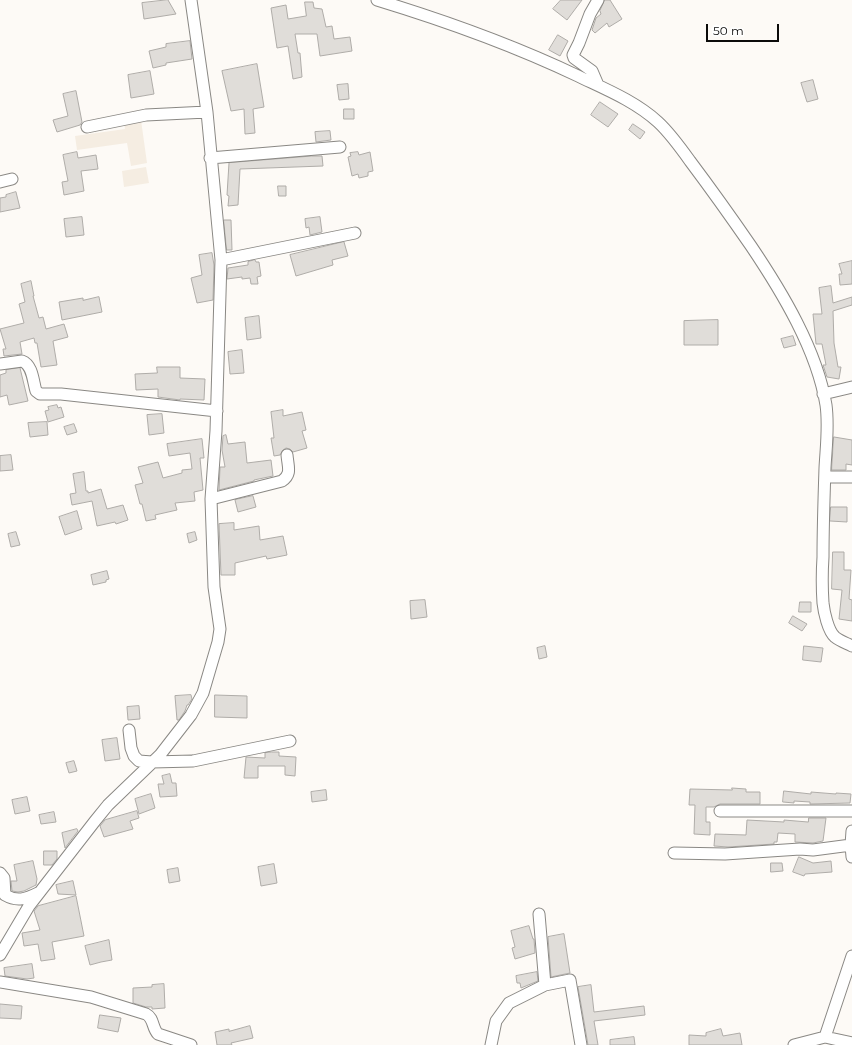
<!DOCTYPE html>
<html>
<head>
<meta charset="utf-8">
<style>
	body { margin:0 }
	#map { position:relative; width:852px; height:1045px; overflow:hidden; background:#fdfaf6; font-family:Montserrat,sans-serif }
	canvas { display:block }
	.scale { position:absolute; left:706px; top:24px; width:73px; height:18px; box-sizing:border-box; border:2px solid #0c0b0a; border-top:0; padding-left:5px; font-size:12px; line-height:14px; white-space:nowrap; color:#0c0b0a; -webkit-text-stroke:3px #fff; paint-order:stroke }
</style>
</head>
<body>
<div id="map">
<canvas width="852" height="1045"></canvas>
<div class="scale">50 m</div>
</div>
<script>
const context = document.querySelector('canvas').getContext('2d');
context.lineJoin = 'round';
function paint(path, color) {
  context.fillStyle = color;
  context.fill(path, 'evenodd');
}
function stroke(path, color, width, dash) {
  context.strokeStyle = color;
  context.lineWidth = width;
  context.lineCap = dash ? 'butt' : 'round';
  context.setLineDash(dash || []);
  context.stroke(path);
}
paint(new Path2D(`
	M141 120 147 163 131 166 127 143 77 150 75 136 125 129 124 122Z
	M146 167 149 183 124 187 122 171Z`), '#f5ede2');
const building = new Path2D(`
	M168 0 176 14 144 19 142 3Z
	M561 0H582L567 20 553 9Z
	M605 0H610L622 19 609 27 607 23 595 33 592 30 596 18 601 14 600 11Z
	M305 2H313L314 8 322 9 326 27 332 26 334 39 350 37 352 51 320 56 317 34H295L298 53H300L302 77 293 79 288 46 277 48 271 8 286 5 288 19 306 16Z
	M558 35 568 41 560 56 549 50Z
	M190 41 192 59 166 63V65L153 68 149 51 166 47V44Z
	M257 64 264 107 253 109 255 133 245 134 244 109 231 111 222 71Z
	M150 71 154 94 131 98 128 75Z
	M813 80 818 99 807 102 801 83Z
	M348 84 349 99 339 100 337 85Z
	M76 91 82 122 80 125 57 132 53 120 68 116 63 94Z
	M600 102 618 114 608 127 591 115Z
	M344 109H354V119H344Z
	M633 124 645 132 640 139 629 130Z
	M330 131 331 140 316 142 315 132Z
	M77 152 78 158 96 155 98 169 81 171 84 191 64 195 62 182 68 181 63 155Z
	M358 152 359 155 370 152 373 171 368 172V176L359 178 358 174 352 176 348 157 351 156 350 153Z
	M312 156H322L323 166 240 169 238 205 228 206 229 196 227 195 229 163Z
	M278 186H286V196H279Z
	M16 192 20 208 0 212V198L6 197V195Z
	M82 217 84 235 66 237 64 219Z
	M320 217 322 232 310 235 309 227 306 228 305 219Z
	M224 220H231L232 250H227Z
	M344 242 348 256 332 260 333 265 296 276 290 255Z
	M212 253 214 265 213 300 197 303 191 278 202 275 199 255Z
	M255 260 256 262H259L261 276 257 277 258 284H251L250 278 242 279V277L227 279 228 268 248 265V262Z
	M852 261V284L840 285 839 274H842L839 264Z
	M31 281 34 296H33L39 318 43 317 46 329 64 324 68 337 53 341 57 365 41 367 37 343H35L34 338 20 342 22 354 4 356 3 349H6L0 329 24 323 19 304 25 302 21 284Z
	M831 286 833 303 852 297V305L833 311 834 343 838 367H841L839 379 827 377 823 365H826L822 344H816L813 314H822L819 288Z
	M99 297 102 312 62 320 59 302 83 298V300Z
	M259 316 261 338 247 340 245 318Z
	M718 320V345H684V321Z
	M793 336 796 345 784 348 781 339Z
	M242 350 244 373 230 374 228 352Z
	M157 367H180V378L205 379 204 400 180 399V400L158 397V389L136 390 135 374 157 373Z
	M20 368 28 401 9 405 7 395 0 397V375L6 373V370Z
	M57 405 58 408 61 407 64 417 48 422 45 411 49 410 48 407Z
	M283 410V416L302 412 306 430 302 431 307 448 293 452 290 449 286 448 283 450 280 455 274 456 271 438H274L271 412Z
	M162 414 164 433 149 435 147 415Z
	M47 422 48 435 30 437 28 423Z
	M74 424 77 432 67 435 64 427Z
	M226 435 228 444 245 442 247 463 271 460 273 476 254 480V481L219 490 220 467H225L222 450 223 436Z
	M834 437 852 440V465L846 464V470H832Z
	M202 439 204 458H200L203 490 194 492 195 501 175 503 177 510 155 515 156 519 146 521 142 504H140L135 485 143 483 138 467 158 462 163 478 182 473V470L192 469 190 453 169 456 167 444Z
	M11 455 13 470 0 471V456Z
	M84 472 86 491H88V493L101 489 107 509 123 505 128 520 116 524 115 522 97 526 92 501 72 505 70 494 76 493 73 474Z
	M253 496 256 507 238 512 235 500Z
	M831 507H847V522L830 521Z
	M77 511 82 529 65 535 59 517Z
	M234 523V530L259 526 260 540 283 536 287 555 267 559 266 556 235 563V575H221L219 524Z
	M16 532 20 545 11 547 8 534Z
	M195 532 197 540 189 543 187 534Z
	M833 552H844V570H851L849 599 852 600V621L839 619 842 590 832 589Z
	M107 571 109 579 106 580V582L93 585 91 575Z
	M425 600 427 617 411 619 410 601Z
	M800 602H811V612H799Z
	M793 616 807 624 802 631 789 623Z
	M545 646 547 657 539 659 537 648Z
	M804 646 823 648 821 662 803 660Z
	M191 695 192 699 188 705H187L185 711 179 720H177L175 696Z
	M215 695 247 696V718L215 717Z
	M139 706 140 719 128 720 127 707Z
	M117 738 120 759 105 761 102 740Z
	M272 752H279V756L296 757 295 776 285 775V766H258V778H244L246 757 265 758V753Z
	M74 761 77 771 69 773 66 763Z
	M170 774 172 783H176L177 796 160 797 158 784H164L162 776Z
	M732 788 746 789V792H760V804H720L714 807H706V822H710V835L694 834 695 805H689L690 789 732 790Z
	M326 790 327 800 312 802 311 792Z
	M784 791 811 794V792L836 794V793L851 794 850 803 810 804V802L794 801V803L783 802Z
	M151 794 155 808 139 814 135 799Z
	M27 797 30 811 15 814 12 800Z
	M137 811 139 818 130 821 133 829 104 837 100 826 105 820Z
	M54 812 56 822 41 824 39 815Z
	M809 818H826L823 841 813 843 795 842V834L778 833 777 842H774V844L728 847 714 846 715 834 746 835 747 820 784 822V820L808 822Z
	M77 829 78 831 65 848 62 833Z
	M44 851H57V859L52 865H44Z
	M799 857 813 863 831 861 832 872 805 874 804 876 793 872Z
	M33 861 37 879 36 885 24 891 18 892 12 891 11 881H17L14 865Z
	M771 863H782L783 871 771 872Z
	M274 864 277 883 261 886 258 867Z
	M178 868 180 881 169 883 167 870Z
	M73 881 76 895 58 894 56 885Z
	M76 896 84 936 52 942 55 959 41 961 38 944 24 946 22 933 40 930 34 911 38 906Z
	M529 926 533 939H534L535 953 515 959 512 948 515 947 511 931Z
	M564 934 570 973 551 977 548 937Z
	M109 940 112 960 101 962 90 965 85 946Z
	M32 964 34 978 27 979 5 976 4 968Z
	M537 972 538 981 521 988 520 983H517L516 976Z
	M164 984 165 1008 152 1009V1007H146L133 1003V988L152 987V985Z
	M591 985 594 1012 644 1006 645 1015 594 1021 598 1045H588L578 987Z
	M0 1004 22 1006 21 1019 0 1018Z
	M100 1015 121 1018 118 1032 98 1028Z
	M250 1026 253 1038 231 1043 232 1045H217L215 1032 229 1029V1031Z
	M721 1029 723 1036 740 1033 742 1045H689V1035L706 1036V1033Z
	M634 1037 635 1045H610V1040Z`);
paint(building, '#e0ddd9');
stroke(building, '#afaca8', 1);
const minor = new Path2D(`
	M377 0C446 21 513 45 578 76 605 89 635 101 658 122 670 133 680 147 690 161 711 189 731 217 751 246 782 292 817 350 826 405 829 426 826 448 825 468 824 498 823 527 823 557 822 572 822 588 823 603 824 612 828 631 835 637 840 641 846 643 852 646
	M598 85 592 71 574 58 573 55 579 43 590 14 598 0
	M87 127 146 115 207 112
	M210 158 340 147
	M0 182 12 179
	M221 260 355 233
	M0 364 22 361C33 365 33 382 36 391L40 394H61L217 411
	M823 394 852 387
	M825 477H852
	M211 499 282 481C292 474 288 467 287 455
	M129 730 131 748 134 756 139 761 152 762 193 761 290 741
	M720 811H852
	M852 831 851 845 852 857
	M674 853 725 854 800 849 813 850 851 845
	M0 873 4 878 5 895C17 902 26 899 38 893
	M539 914 545 985
	M0 955 29 906 95 821 108 805 160 755 191 715 203 693 218 642 220 629 214 587 211 499 216 431 221 260 207 112 191 0
	M0 982 91 997 146 1014C154 1018 152 1028 158 1034L191 1045
	M825 1037 852 956
	M491 1045 496 1021 509 1003 545 985 570 980 581 1045
	M794 1045 825 1037 852 1043`);
stroke(minor, '#8a8884', 13);
stroke(minor, '#fff', 11);
</script>
</body>
</html>
